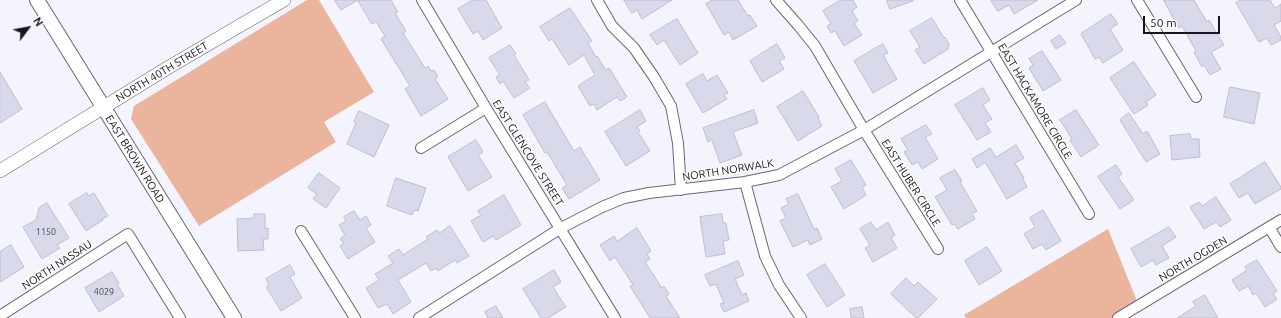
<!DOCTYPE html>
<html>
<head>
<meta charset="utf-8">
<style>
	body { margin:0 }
	#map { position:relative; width:1281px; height:318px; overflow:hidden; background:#f3f4fe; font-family:Ubuntu,sans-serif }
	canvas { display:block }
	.north { position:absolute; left:8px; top:8px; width:40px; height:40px; -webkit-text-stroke:3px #fff; paint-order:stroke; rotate:58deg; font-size:11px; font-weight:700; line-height:16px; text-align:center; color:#16161c }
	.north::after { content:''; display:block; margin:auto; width:14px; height:18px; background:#16161c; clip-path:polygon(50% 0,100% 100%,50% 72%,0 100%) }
	.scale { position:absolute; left:1143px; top:16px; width:77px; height:18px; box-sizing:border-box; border:2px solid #16161c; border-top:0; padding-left:5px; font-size:12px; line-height:14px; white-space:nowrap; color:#16161c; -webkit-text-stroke:3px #fff; paint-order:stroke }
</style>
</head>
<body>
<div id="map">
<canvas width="1281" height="318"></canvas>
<div class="north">N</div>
<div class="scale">50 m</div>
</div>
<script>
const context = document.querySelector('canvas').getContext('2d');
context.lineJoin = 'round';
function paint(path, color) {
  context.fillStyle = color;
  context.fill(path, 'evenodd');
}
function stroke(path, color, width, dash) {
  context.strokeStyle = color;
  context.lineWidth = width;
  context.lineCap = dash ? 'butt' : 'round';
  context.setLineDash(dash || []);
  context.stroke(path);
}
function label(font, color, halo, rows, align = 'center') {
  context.font = font + ' Ubuntu,sans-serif';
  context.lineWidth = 3;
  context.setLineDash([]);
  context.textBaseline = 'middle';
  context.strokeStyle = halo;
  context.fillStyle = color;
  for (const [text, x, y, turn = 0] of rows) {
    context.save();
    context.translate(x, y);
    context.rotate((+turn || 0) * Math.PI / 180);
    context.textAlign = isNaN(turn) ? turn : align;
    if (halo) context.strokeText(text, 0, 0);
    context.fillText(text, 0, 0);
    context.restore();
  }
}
paint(new Path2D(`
	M307 0H319L374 92 324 122 336 142 199 226 131 119 134 106Z
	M1108 229 1139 306 1119 318H966L964 315Z`), '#eab49d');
const building = new Path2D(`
	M335 0H358L341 10Z
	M358 0H391L398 12 395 13 406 31 403 33 425 68 428 66 431 71 434 70 438 77 435 79 448 99 421 116 405 89 410 86 381 39 385 36 376 22 372 24Z
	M473 0H486L502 28 483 40 478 31 473 34 458 9Z
	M624 0H672L642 19 637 10 632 13Z
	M713 0H738L748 16 750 15 757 26 733 40 729 32 724 35 706 4Z
	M841 0H853L857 7 852 11 858 21 854 23 862 35 844 46 835 31 831 33 827 26 831 24 823 11Z
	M887 0H913V1L890 9Z
	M991 0H1038L1014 14 1009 5 998 11Z
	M1164 0H1194L1207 22 1209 20 1224 45 1211 52 1221 69 1210 75 1204 65 1202 67 1194 52 1196 51 1182 26 1179 28Z
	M1241 0H1270L1275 8 1281 4V21L1274 25 1281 37V40L1271 45 1267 38 1259 42 1236 3Z
	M570 8 592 41 588 43 596 57 597 56 606 70 609 68 627 97 620 101 617 97 597 110 594 104 590 106 578 86 595 75 584 55 569 65 552 39 549 41 540 27Z
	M1111 14 1118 24 1110 29 1123 50 1103 63 1099 57 1095 59 1081 34Z
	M932 18 944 38 945 37 949 44 948 49 924 64 915 50 920 47 910 31Z
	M677 19 698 53 680 65 664 40 657 45 650 35Z
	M1060 35 1066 43 1056 49 1051 41Z
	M777 44 785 58 779 61 784 69 762 82 750 61Z
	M883 44 888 53 883 55 897 79 873 93 854 61Z
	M510 45 516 54 514 55 529 80 525 82 530 88 514 98 503 81 500 84 496 77 500 75 489 58Z
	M1042 51 1061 80 1043 91 1029 68 1033 65 1029 59Z
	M1134 62 1156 95 1146 102 1148 105 1134 114 1110 78Z
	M0 72 22 109 0 123Z
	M703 74 707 81 717 75 728 93 724 95 727 99 703 113 686 84Z
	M1230 87 1260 93 1254 124 1224 117Z
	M983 88 990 100 983 105 992 119 985 123 991 132 977 140 955 105Z
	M803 91 819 117 818 118 822 126 798 141 777 107Z
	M545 102 574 151 580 147 600 180 569 199 562 188 567 185 547 152 545 153 523 115Z
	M640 110 646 121 637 127 640 131 638 132 650 151 626 166 605 132Z
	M754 110 758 123 733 132 742 155 720 163 712 140 708 142 703 128Z
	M1076 110 1099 145 1081 157 1070 140 1072 139 1060 120Z
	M359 111 389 125 374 157 347 144 356 123 354 122Z
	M1129 113 1143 134 1147 131 1160 154 1146 162 1120 120Z
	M926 125 932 134 925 137 938 159 922 169 918 162 912 165 904 152 908 150 901 139Z
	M1190 134 1191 139H1199L1200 157 1172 160 1170 136Z
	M476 140 483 152 478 155 492 177 468 191 448 157Z
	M1016 145 1024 158 1015 163 1024 178 1023 179 1027 187 1007 199 985 162 977 168 972 159 990 148 996 157Z
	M851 160 866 185 862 187 866 195 844 209 831 187 842 181 835 169Z
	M1265 162 1281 187V189L1255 204 1248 193 1239 198 1230 184Z
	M1116 165 1122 174 1118 177 1134 200 1120 209 1098 177Z
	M955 170 962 181 960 182 977 211 972 214 975 219 958 229 955 224 952 225 935 197 947 190 940 178Z
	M319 173 340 188 326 208 313 199 317 194 308 188Z
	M396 178 426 188 418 211 414 210 412 215 387 206Z
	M87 193 88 196 94 193 108 216 102 219 103 220 86 231 69 204Z
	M798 194 814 229 817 228 822 239 810 245 808 240 793 247 780 221 786 218 781 208 789 204 786 199Z
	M504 195 521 225 496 240 493 236 483 242 471 221 481 215 478 211Z
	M1216 197 1231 220 1220 227 1216 222 1204 229 1190 207 1199 202 1202 206Z
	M47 203 69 238 57 245 60 248 42 259 23 227 36 220 39 208Z
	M1043 210 1061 241 1046 250 1042 244 1033 249 1024 234 1035 227 1030 218Z
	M354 211 360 220 366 216 371 225 366 228 375 242 348 259 340 246 344 244 340 239 345 235 339 225 346 221 344 217Z
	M254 214H265V229L268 228V239H263L264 250 238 251 237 219 254 218Z
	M722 214 723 223H726L729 240 723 241 725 254 706 257 700 217Z
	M871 222 876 230 888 222 895 235 891 238 897 248 873 262 865 248 870 245 860 229Z
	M450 226 469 256 457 263 455 260 438 271 436 268 431 271 426 263 398 280 411 302 393 314 387 304 378 308 366 288 379 280 375 274 393 263 388 256 399 249 403 255 428 239 426 237 437 230 439 233Z
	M1169 227 1176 237 1162 246 1169 258 1156 265 1153 260 1141 267 1131 249Z
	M637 228 651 251 647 254 650 259 645 262 662 288 664 286 669 294 666 296 680 318H650L630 286 633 285 615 257 610 261 600 245 614 236 617 241Z
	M11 245 24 267 0 282V252Z
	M987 247 1002 271 979 285 965 261Z
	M1257 260 1277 291 1273 294 1277 299 1265 307 1256 293 1253 295 1248 286 1239 291 1232 280 1247 270 1245 267Z
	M738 261 744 275 735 279 742 295 746 293 749 301 724 312 720 304 724 303 716 284 710 286 705 275Z
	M825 264 845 295 827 307 807 275Z
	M290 265 295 274 290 277 302 298 281 311 266 287 269 285 266 279Z
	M554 270 561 282 553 287 566 307 548 318H541L523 289Z
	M112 272 119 283 117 284 124 296 99 312 85 288Z
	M906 278 914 286 918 282 937 299 918 318H916L891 294Z
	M1205 295 1218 318H1177L1196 306 1193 302Z
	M496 306 503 318H488L485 312Z
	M862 307 864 318H851L850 309Z`);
paint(building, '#d8d9eb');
stroke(building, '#bdbecf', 1);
const minor = new Path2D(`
	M422 0 486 108 615 318
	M597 0 612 26 634 48 654 77 671 106 678 143 681 190
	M776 0 798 25 815 46 864 130 938 249
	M960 0 1089 214
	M1137 0 1196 97
	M421 148 486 108
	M745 182 765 256 779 285 801 318
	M1269 227 1281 247
	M301 231 355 318
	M0 316 128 234 180 318
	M419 318 561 228 602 207 624 198 649 193 745 182 779 175 864 130 1076 0
	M1118 318 1281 220`);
const tertiary = new Path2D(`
	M0 171 169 67 284 0`);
const secondary = new Path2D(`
	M37 0 234 318`);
stroke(minor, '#676877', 12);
stroke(tertiary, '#676877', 14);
stroke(secondary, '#676877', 16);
stroke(minor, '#fff', 10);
stroke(tertiary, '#fff', 13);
stroke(secondary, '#fff', 14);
label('9px', '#464750', null, [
	["1150",46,232],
	["4029",104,292]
]);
label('11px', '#16161c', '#fff', [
	["NORTH 40TH STREET",162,72,-31],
	["EAST HACKAMORE CIRCLE",1035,101,59],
	["EAST GLENCOVE STREET",528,153,58],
	["EAST BROWN ROAD",135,159,58],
	["NORTH NORWALK",728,170,-9],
	["EAST HUBER CIRCLE",911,183,58],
	["NORTH OGDEN",1193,259,-31],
	["NORTH NASSAU",57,265,-33]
]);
</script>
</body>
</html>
